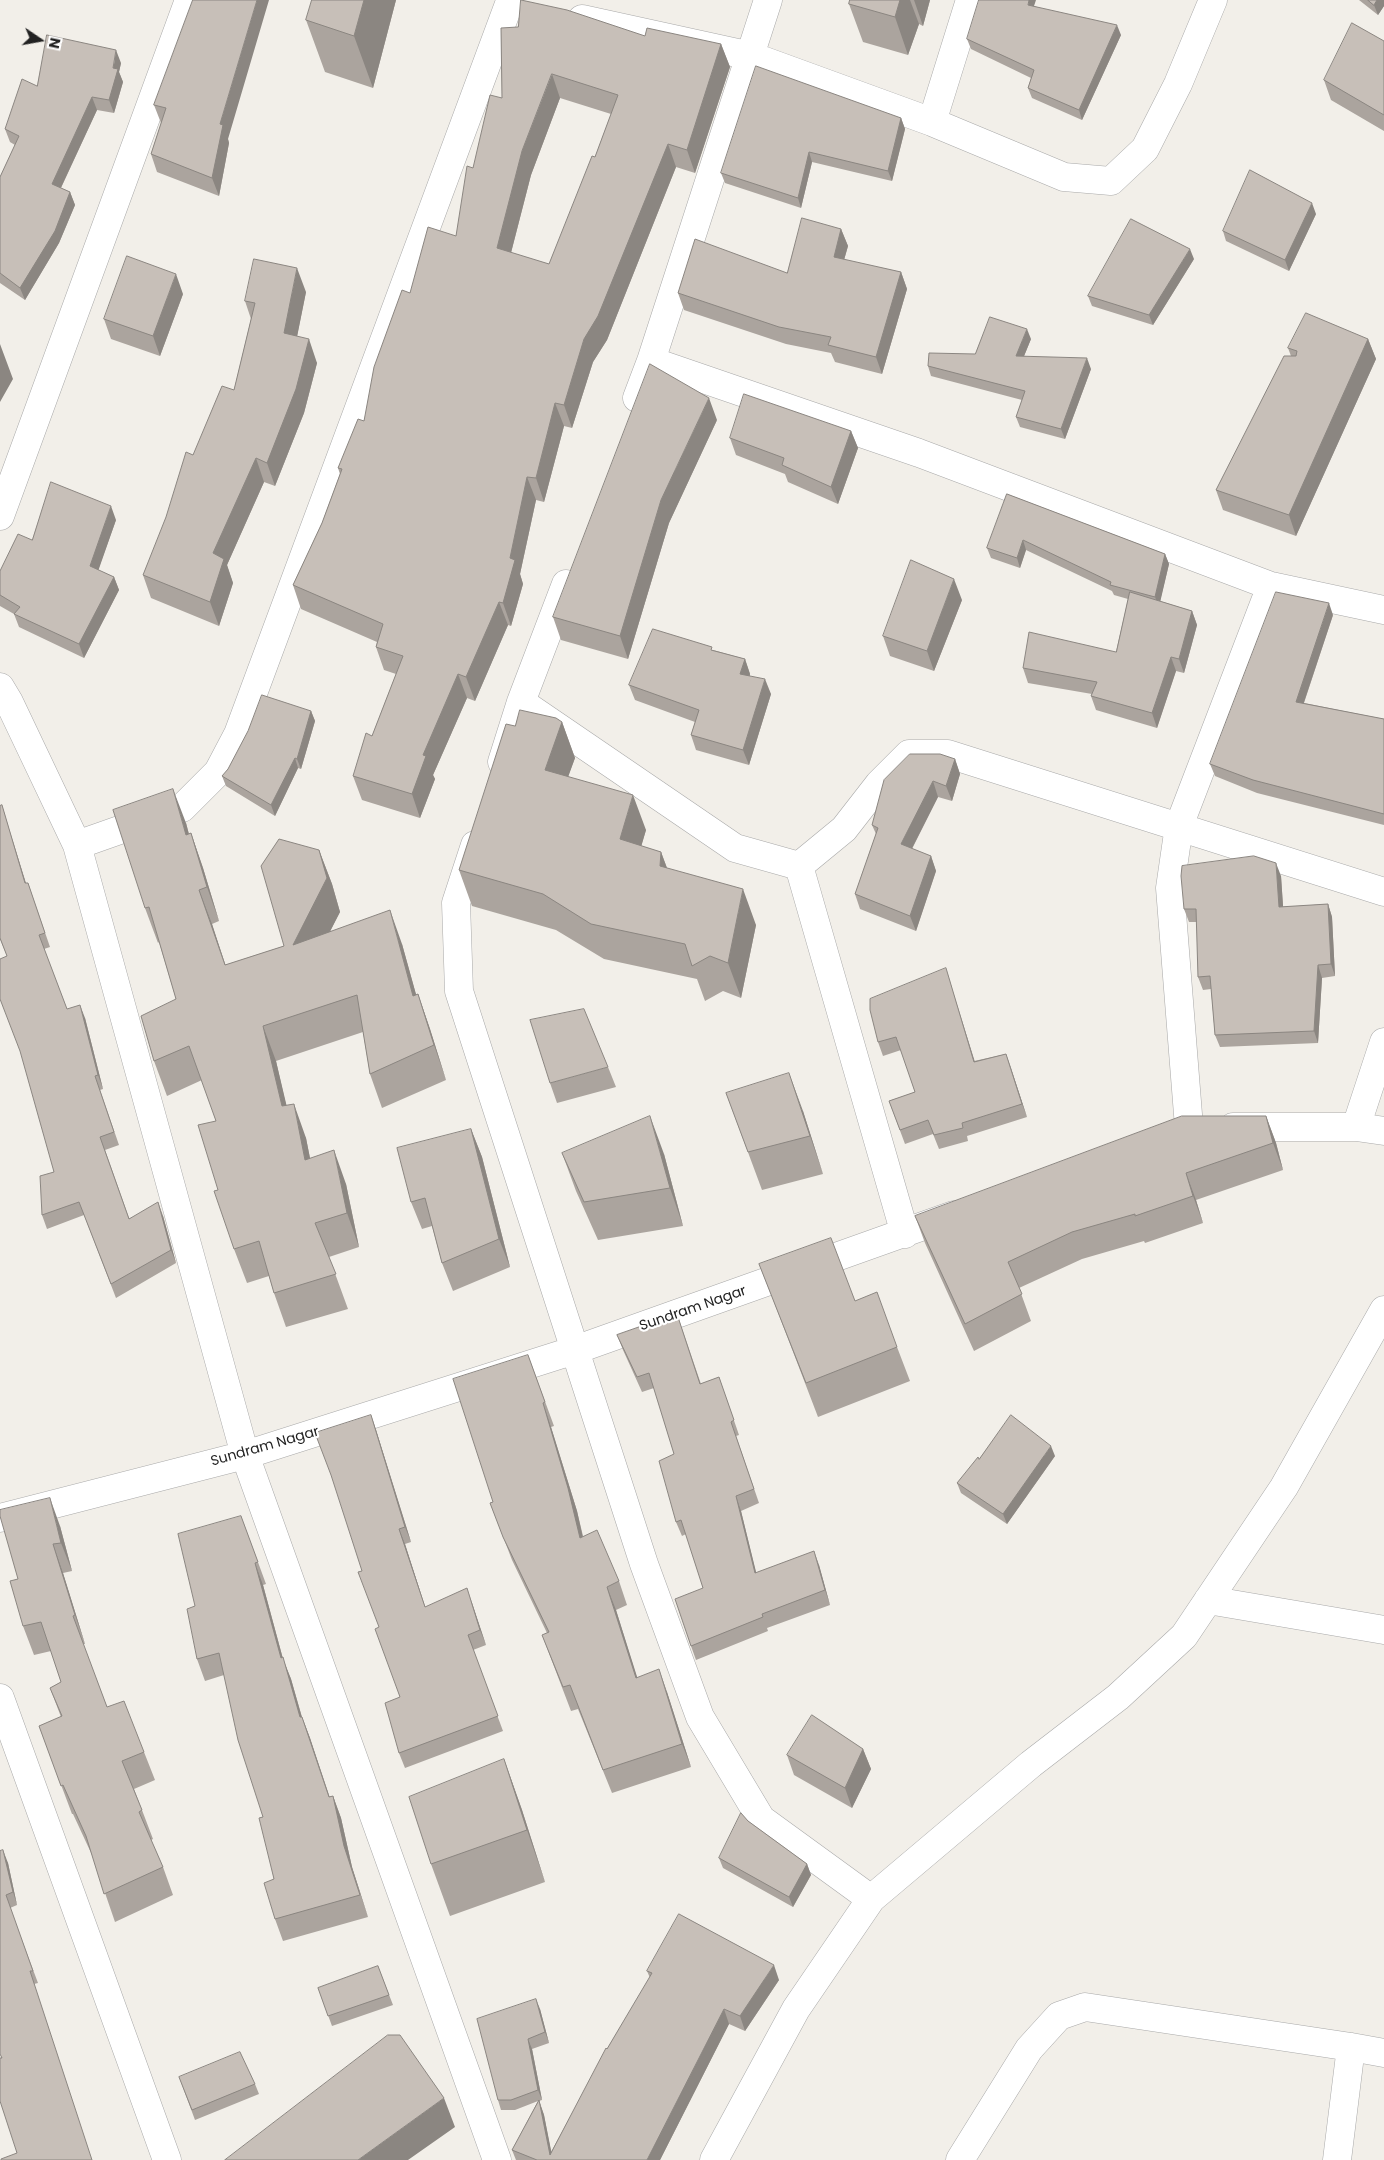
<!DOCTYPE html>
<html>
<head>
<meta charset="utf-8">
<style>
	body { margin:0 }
	#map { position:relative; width:1384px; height:2160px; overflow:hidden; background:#f2efe9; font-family:Poppins,sans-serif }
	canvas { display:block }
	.north { position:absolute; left:15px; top:15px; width:50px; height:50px; -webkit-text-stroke:4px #fff; paint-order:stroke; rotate:102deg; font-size:14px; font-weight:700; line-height:20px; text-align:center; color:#222 }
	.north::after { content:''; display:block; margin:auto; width:18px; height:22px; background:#222; clip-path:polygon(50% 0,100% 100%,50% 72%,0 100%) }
</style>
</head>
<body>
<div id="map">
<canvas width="1384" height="2160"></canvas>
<div class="north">N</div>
</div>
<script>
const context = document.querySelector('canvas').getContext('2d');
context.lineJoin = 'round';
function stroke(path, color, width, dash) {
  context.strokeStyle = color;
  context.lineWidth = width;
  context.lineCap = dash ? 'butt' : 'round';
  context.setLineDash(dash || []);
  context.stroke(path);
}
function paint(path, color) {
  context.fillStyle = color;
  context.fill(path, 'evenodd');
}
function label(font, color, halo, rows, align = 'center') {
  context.font = font + ' Poppins,sans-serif';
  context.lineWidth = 4.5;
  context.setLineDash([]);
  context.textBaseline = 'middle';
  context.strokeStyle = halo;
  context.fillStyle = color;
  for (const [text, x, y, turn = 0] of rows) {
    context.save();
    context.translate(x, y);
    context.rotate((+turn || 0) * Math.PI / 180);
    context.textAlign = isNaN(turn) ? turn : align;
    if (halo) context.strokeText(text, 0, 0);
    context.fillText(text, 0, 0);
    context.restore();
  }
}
const minor = new Path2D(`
	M582 19 751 56 932 122 1064 177 1111 181 1145 149 1178 84 1213 0
	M932 122 970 0
	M651 361 919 453 1271 586 1384 610
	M637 398 651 361 768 0
	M0 516 189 0
	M0 687 9 702 77 845 245 1455 497 2160
	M521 702 735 848 799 866 844 829 879 784 909 754H948L1384 892
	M502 762 521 702 566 584
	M77 845 182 808 218 772 238 734 509 4
	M475 845 456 903 459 991 644 1564 700 1717 761 1819 871 1899
	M799 866 905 1234
	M1189 1127 1170 888 1179 826 1271 586
	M1233 1127H1356L1384 1131
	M1356 1127 1384 1042
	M0 1518 245 1455 575 1350 954 1215
	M1208 1600 1384 1630
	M0 1698 167 2160
	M714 2160 796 2009 871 1899 1031 1764 1118 1697 1184 1636 1284 1487 1384 1310
	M960 2160 1029 2049 1059 2016 1085 2007 1351 2047
	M1337 2160 1351 2047 1384 2053`);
stroke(minor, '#a9a9a9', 29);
stroke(minor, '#fff', 28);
paint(new Path2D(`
	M193 0 229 143 219 196 157 172 151 154 161 123 154 105Z
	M312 0H396L373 88 325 72 306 20Z
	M850 0H930L923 26 919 24 908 55 863 42 849 4Z
	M1359 0H1384V6L1378 15Z
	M1034 6 1121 35 1082 120 1032 98 1028 88 1031 78 971 49 967 39Z
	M501 28 645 36 721 44 730 67 695 173 676 167 607 340 593 362 572 428 564 426 544 502 536 500 520 574 523 584 511 626 508 625 475 701 467 698 433 775 435 779 420 818 362 800 353 776 372 736 396 674 384 670 376 647 377 642 301 609 293 585 322 523 340 474 338 468 364 421 410 293 456 236 473 168 502 98ZM560 98 611 114 595 157 549 264 511 253 531 175Z
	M1384 41V131L1331 100 1324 80Z
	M121 63 119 72 123 82 114 113 97 110 61 188 70 192 75 205 59 243 25 300 0 283V177L15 145 10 142 5 129 37 86Z
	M901 118 905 129 892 181 812 162 801 208 725 183 721 173Z
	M1316 214 1289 271 1226 241 1223 231Z
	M841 229 848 246 844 260 901 272 907 289 882 374 835 362 831 353 786 344 684 310 678 293 787 273Z
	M1194 259 1153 325 1092 306 1088 296Z
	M306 292 297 336 317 363 304 413 275 486 264 482 227 565 233 583 219 626 151 598 143 575 193 455 234 390 251 319 245 301Z
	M183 294 160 356 111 339 104 319Z
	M1031 339 1024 356 1091 369 1065 439 1020 427 1016 417 1022 400 931 376 928 366 975 354Z
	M1368 339 1376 359 1296 536 1223 510 1216 490 1291 356 1288 348Z
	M717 420 669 523 628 659 561 640 553 617Z
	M851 431 858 448 838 504 788 482 785 474 736 455 730 438Z
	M1007 494 1165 554 1169 564 1160 601 1192 611 1197 625 1184 673 1176 671 1157 728 1096 710 1091 696 1092 694 1028 683 1023 668 1116 652 1128 599 1114 595 1112 591 1026 550 1020 568 991 558 987 548Z
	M116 520 98 570 114 577 119 590 84 658 19 627 14 614 0 606V571L32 540Z
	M962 600 934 671 890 656 883 636Z
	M1333 615 1304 703 1384 719V825L1257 793 1215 776 1210 764Z
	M713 650 745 659 750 674V676L771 694 749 765 696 750 691 735 695 722 635 700 629 685Z
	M311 711 315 721 301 769 298 768 275 816 226 786 222 776Z
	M562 722 575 758 568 776 646 830 641 846 661 852 667 868 756 925 741 998 723 991 705 1001 697 979 604 959 556 930 472 906 459 870 515 726Z
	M955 759 960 774 952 801 938 797 912 849 931 856 936 871 916 931 860 909 855 894 876 834 872 825Z
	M2 805 6 819 26 883H28L50 947 44 949 67 1009 85 1018 103 1089 100 1090 119 1145 105 1150 129 1218 163 1216 176 1263 116 1298 84 1215 47 1229 42 1215 54 1172 7 956 0 939V806Z
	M186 823 189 834 191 833 203 868 219 921 212 924 225 965 284 946 319 850 332 884 340 912 330 931 402 944 416 995 418 994 430 1029 446 1080 382 1108 370 1074 363 1032 276 1061 286 1105 306 1138 310 1158 346 1184 359 1247 329 1257 348 1309 286 1327 274 1293 269 1276 247 1283 234 1249 218 1190 216 1121 202 1080 167 1096 154 1061 176 999 159 942 158 943 145 908Z
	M1281 876 1283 907 1328 904 1332 917 1335 976 1322 978 1318 1043 1220 1047 1215 1035 1211 989 1203 990 1198 977 1197 922H1189L1184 909Z
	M950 982 974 1061 1006 1054 1027 1117 967 1136 968 1141 939 1149 933 1134 905 1144 889 1101 915 1092 901 1050 883 1056 878 1042Z
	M608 1067 616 1087 557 1103 550 1083Z
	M726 1093 803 1111 823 1174 762 1190Z
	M1266 1116 1276 1143 1283 1170 1196 1200 1203 1223 1145 1243 1144 1241 1082 1259 1019 1288 1031 1321 974 1351 925 1243 915 1216Z
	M471 1129 482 1157 510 1267 453 1291 442 1263 432 1226 422 1229 411 1202Z
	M562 1153 664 1154 683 1226 598 1240 576 1191Z
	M759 1264 855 1301 897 1347 910 1381 818 1417 772 1297Z
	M677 1314 701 1384 719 1377 739 1435 736 1436 759 1503 741 1511 756 1573 819 1565 830 1605 767 1628 768 1631 696 1660 691 1646 703 1588 686 1534 682 1536 676 1522 674 1454 654 1388 642 1392 623 1350 617 1335Z
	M528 1355 554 1426 551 1427 577 1511 583 1536 619 1581 627 1605 616 1610 637 1678 667 1692 691 1767 612 1793 578 1709 571 1711 542 1635 547 1633 512 1560 490 1503 493 1502Z
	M371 1415 376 1430 411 1542 405 1544 425 1607 472 1603 486 1645 473 1650 503 1731 405 1768 399 1753 400 1697 379 1627Z
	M1055 1456 1007 1524 961 1493 957 1483 979 1459Z
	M241 1516 266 1584 263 1585 283 1659 291 1679 302 1717 310 1738 329 1797 333 1796 341 1818 352 1867 368 1917 283 1941 275 1919 274 1879 263 1817 224 1675 205 1681 197 1659 195 1606Z
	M60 1526 72 1571 63 1573 85 1644H83L107 1707 144 1752 155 1780 134 1789 153 1839 151 1840 163 1867 173 1895 115 1922 92 1855 73 1814H72L39 1726 61 1717 50 1688 61 1682 51 1651 34 1655 23 1626 18 1579Z
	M863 1749 871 1769 852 1808 794 1775 787 1755Z
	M504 1759 522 1810 545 1882 450 1916 431 1864Z
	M748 1821 807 1864 811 1875 793 1907 723 1868 719 1858Z
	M0 1851 8 1863 17 1905 10 1908 38 1983 34 1984 17 2153 1 2058Z
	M378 1966 393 2005 332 2026 318 1988Z
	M647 1971 779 1980 745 2031 729 2024 660 2160H516L512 2150 538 2101 515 2110H501L498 2100 540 2009 549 2043 532 2049 542 2100 539 2101 544 2115 551 2152 607 2049 650 1978Z
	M179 2077 255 2084 259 2094 195 2120Z`), '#aba49e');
paint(new Path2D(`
	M257 0H269L228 139 229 143 219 196 212 178 220 124Z
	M364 0H396L373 88 354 36Z
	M900 0H910L919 24 908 55 895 17Z
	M914 0H930L923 26Z
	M1029 0H1036L1031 15 1028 5Z
	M1377 0H1384V6L1378 15 1374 5Z
	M1117 25 1121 35 1082 120 1079 110Z
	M721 44 730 67 695 173 687 150Z
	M116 50 121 63 119 72 123 82 114 113 109 100Z
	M552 74 560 98 531 175 506 272 497 248 522 151Z
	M92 97 97 110 57 196 52 184Z
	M901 118 905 129 892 181 888 171Z
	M668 144 676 167 607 340 593 362 572 428 564 405 584 339Z
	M809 152 812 162 801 208 798 198Z
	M70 192 75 205 59 243 25 300 20 288Z
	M1312 203 1316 214 1289 271 1285 260Z
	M841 229 848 246 840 274 834 257Z
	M1190 249 1194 259 1153 325 1149 315Z
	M297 268 306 292 293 357 284 333Z
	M901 272 907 289 882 374 876 357Z
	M176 274 183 294 160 356 153 336Z
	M1027 329 1031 339 1020 366 1016 356Z
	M309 339 317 363 304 413 275 486 267 463Z
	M1368 339 1376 359 1296 536 1289 515Z
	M0 344 13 379 0 402Z
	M1087 358 1091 369 1065 439 1061 429Z
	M709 398 717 420 669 523 628 659 620 636 661 500Z
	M555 403 564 426 544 502 536 478Z
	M851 431 858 448 838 504 831 487Z
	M256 458 264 482 227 565 233 583 219 626 210 602 213 553Z
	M527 477 536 500 520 574 523 584 511 626 503 603 510 558Z
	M111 506 116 520 95 580 90 566Z
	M1023 540 1026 550 1020 568 1017 558Z
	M1165 554 1169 564 1159 607 1155 597Z
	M114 577 119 590 84 658 79 644Z
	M954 579 962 600 934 671 927 651Z
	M499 602 508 625 475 701 466 677Z
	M1329 603 1333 615 1300 714 1296 702Z
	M1192 611 1197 625 1184 673 1179 659Z
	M1171 657 1176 671 1157 728 1152 713Z
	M745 659 750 674 745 689 740 674Z
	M458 674 467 698 433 775 435 779 420 818 412 794 423 755Z
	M765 679 771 694 749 765 743 750Z
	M311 711 315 721 301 769 297 759Z
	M562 722 575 758 558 805 545 770Z
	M295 758 298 768 275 816 271 805Z
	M955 759 960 774 952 801 946 786Z
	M933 781 938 797 906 860 901 844Z
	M173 789 186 823 198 870 186 835Z
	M633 795 646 830 633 875 620 839Z
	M2 805 6 819 30 897 25 883Z
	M191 833 203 868 219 921 207 887Z
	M319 850 332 884 340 912 306 979 293 945Z
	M661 852 674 887 660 866Z
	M931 856 936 871 916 931 910 916Z
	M1276 863 1281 876 1284 920 1279 907Z
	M743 889 756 925 741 998 728 963Z
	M199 890 212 924 237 1000 225 965Z
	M1328 904 1332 917 1335 976 1331 964Z
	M390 910 402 944 426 1030 413 996Z
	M1318 965 1322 978 1318 1043 1314 1031Z
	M946 968 950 982 979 1075 974 1062Z
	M418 994 430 1029 446 1080 434 1045Z
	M80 1005 85 1018 103 1089 98 1075Z
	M263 1026 276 1061 295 1141 282 1106Z
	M1006 1054 1011 1068 1027 1117 1022 1104Z
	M789 1073 803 1111 823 1174 810 1136Z
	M294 1104 306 1138 317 1194 305 1160Z
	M650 1116 664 1154 683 1226 670 1188Z
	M1266 1116 1276 1143 1283 1170 1273 1143Z
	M471 1129 482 1157 510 1267 499 1239Z
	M334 1150 346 1184 359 1247 347 1213Z
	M1186 1173 1196 1200 1203 1223 1193 1196Z
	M158 1202 163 1216 176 1263 171 1250Z
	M543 1403 551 1427 577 1511 588 1561 580 1538Z
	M371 1415 376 1430 411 1542 405 1527Z
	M1051 1446 1055 1456 1007 1524 1003 1514Z
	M736 1496 741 1511 760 1588 755 1573Z
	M50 1498 60 1526 72 1571 61 1543Z
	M399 1529 405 1544 430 1622Z
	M53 1544 63 1573 85 1644 75 1615Z
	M814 1551 819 1565 830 1605 825 1590Z
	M255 1563 263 1585 283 1659 291 1679 308 1739 300 1717 281 1658Z
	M607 1587 616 1610 645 1702 636 1678Z
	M467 1588 486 1645 480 1630Z
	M659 1669 667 1692 691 1767 682 1744Z
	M302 1717 310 1738 337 1819 329 1797Z
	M863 1749 871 1769 852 1808 845 1788Z
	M504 1759 522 1810 545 1882 527 1830Z
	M333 1796 341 1818 352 1867 368 1917 344 1846Z
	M3 1850 8 1863 17 1905 13 1892Z
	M807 1864 811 1875 793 1907 789 1897Z
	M774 1965 779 1980 745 2031 740 2016Z
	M536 1999 540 2009 549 2043 545 2032Z
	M724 2009 729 2024 660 2160H647Z
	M528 2039 532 2049 542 2100 538 2090Z
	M444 2098 455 2127 408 2160H358Z
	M539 2100 544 2115 553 2160 550 2155Z`), '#8b8681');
const building = new Path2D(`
	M193 0H257L220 124 223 125 212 178 151 154 166 108 154 105Z
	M312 0H364L354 36 306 20Z
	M521 0 567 10 645 36 647 28 721 44 687 150 668 144 598 316 584 339 564 405 555 403 536 478 527 477 510 558 515 560 503 603 499 602 466 677 458 674 423 755 426 756 412 794 353 776 366 733 372 736 403 656 376 647 383 624 293 585 322 523 342 469 338 468 358 419 364 421 374 367 402 290 410 293 428 227 456 236 467 166 473 168 490 95 502 98 501 28 518 27ZM552 74 618 95 595 157 592 156 549 264 497 248 522 151Z
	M850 0H900L895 17 849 4Z
	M979 0H1029L1028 5 1117 25 1079 110 1028 88 1034 70 967 39Z
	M1368 0H1377L1374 5Z
	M1352 23 1384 41V115L1324 80Z
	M47 35 116 50 113 68 118 69 109 100 92 97 52 184 70 192 55 231 20 288 0 273V177L19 136 5 129 22 79 37 86Z
	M756 66 901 118 888 171 809 152 798 198 721 173Z
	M1250 170 1312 203 1285 260 1223 231Z
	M802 218 841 229 834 257 901 272 876 357 828 345 831 337 779 327 678 293 695 239 787 273Z
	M1131 219 1190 249 1149 315 1088 296Z
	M127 256 176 274 153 336 104 319Z
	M254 259 297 268 284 333 309 339 296 389 267 463 256 458 213 553 224 559 210 602 143 575 166 517 186 452 193 455 222 386 234 390 255 303 245 301Z
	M1306 313 1368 339 1289 515 1216 490 1284 356H1296L1297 351 1288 348Z
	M990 317 1027 329 1016 356 1087 358 1061 429 1016 417 1025 391 928 366 929 353 975 354Z
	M650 364 709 398 661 500 620 636 553 617Z
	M744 394 851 431 831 487 782 465 784 458 730 438Z
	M51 482 111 506 90 566 114 577 79 644 14 614 20 607 0 595V571L18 534 32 540Z
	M1007 494 1165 554 1155 597 1110 585 1111 582 1023 540 1017 558 987 548Z
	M911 560 954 579 927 651 883 636Z
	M1130 592 1192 611 1179 659 1171 657 1152 713 1091 696 1097 682 1023 668 1029 632 1116 652Z
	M1276 592 1329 603 1296 702 1384 719V814L1253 780 1210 764Z
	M653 629 712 647 711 650 745 659 740 674 765 679 743 750 691 735 699 710 629 685Z
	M262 695 311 711 297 759 295 758 271 805 222 776 228 769 248 731Z
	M520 710 556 718 562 722 545 770 633 795 620 839 661 852 660 866 743 889 728 963 710 956 692 966 685 944 591 924 543 894 459 870 506 724 515 726Z
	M910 754H940L955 759 946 786 933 781 901 844 931 856 910 916 855 894 878 828 872 825 884 780Z
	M173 789 186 835 191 833 207 887 199 890 225 965 284 946 261 866 279 839 319 850 327 878 293 945 390 910 413 996 418 994 434 1045 370 1074 357 995 263 1026 282 1106 294 1104 305 1160 334 1150 347 1213 315 1223 336 1274 274 1293 259 1241 234 1249 214 1191 218 1190 198 1125 216 1121 189 1046 154 1061 141 1016 176 999 149 907 145 908 113 810Z
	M2 805 25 883H28L45 933 39 935 67 1009 80 1005 98 1075 95 1076 114 1132 100 1137 129 1219 158 1202 171 1250 111 1284 79 1202 42 1215 40 1176 54 1172 20 1051 0 999V959L7 956 0 938V806Z
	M1254 856 1276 863 1279 907 1328 904 1331 964 1318 965 1314 1031 1215 1035 1210 976 1198 977 1196 909H1184L1181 876 1182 866Z
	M946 968 974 1062 1006 1054 1022 1104 962 1123 963 1128 934 1135 928 1120 900 1130 889 1101 915 1092 896 1037 878 1042 870 1010V999Z
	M584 1009 608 1067 550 1083 530 1020Z
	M789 1073 810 1136 748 1152 726 1093Z
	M650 1116 670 1188 584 1202 562 1153Z
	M1182 1116H1266L1273 1143 1186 1173 1193 1196 1135 1216V1214L1072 1232 1008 1262 1022 1294 965 1324 915 1216Z
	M471 1129 499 1239 442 1263 425 1198 411 1202 397 1148Z
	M831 1238 855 1301 877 1292 897 1347 806 1383 759 1264Z
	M677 1314 700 1384 719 1377 734 1420 731 1422 754 1489 736 1496 755 1573 814 1551 825 1590 762 1614 763 1617 691 1646 675 1599 703 1588 681 1520 676 1522 659 1461 674 1454 649 1373 637 1377 617 1335Z
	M528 1355 545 1402 543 1403 568 1488 580 1538 597 1530 619 1581 607 1587 636 1678 659 1669 682 1744 603 1770 570 1685 563 1687 542 1635 549 1632 503 1537 490 1503 493 1502 453 1379Z
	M371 1415 405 1527 399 1529 425 1607 467 1588 480 1630 468 1635 498 1716 399 1753 385 1703 400 1697 375 1629 379 1627 358 1572 362 1571 331 1475 315 1433Z
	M1011 1415 1051 1446 1003 1514 957 1483 978 1457 979 1459Z
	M50 1498 61 1543 53 1544 75 1615 73 1616 107 1707 124 1701 144 1752 122 1761 142 1810 139 1812 163 1867 104 1894 86 1836 63 1785 61 1786 39 1726 62 1716 50 1688 61 1682 41 1622 23 1626 10 1581 18 1579 0 1516V1510Z
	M241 1516 258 1562 255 1563 281 1658 283 1657 300 1717H302L329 1797 333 1796 344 1846 360 1895 275 1919 264 1883 274 1879 259 1818 263 1817 238 1740 219 1653 197 1659 187 1609 195 1606 178 1534Z
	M812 1715 863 1749 845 1788 787 1755Z
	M504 1759 527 1830 431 1864 409 1797Z
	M741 1813 748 1821 807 1864 789 1897 719 1858Z
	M3 1850 13 1892 6 1895 33 1971H30L92 2160H1V2159L17 2153 0 2101V2058H2L0 2054V1851Z
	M679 1914 774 1965 740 2016 724 2009 647 2160H537L512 2150 539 2100 550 2155 606 2048 607 2049 652 1973 647 1971Z
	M378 1966 389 1995 328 2016 318 1988Z
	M536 1999 545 2032 528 2039 538 2090 511 2100H498L477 2019Z
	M388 2035H400L444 2098 358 2160H225Z
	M240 2052 255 2084 192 2110 179 2077Z`);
paint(building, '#c7bfb8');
stroke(building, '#8b8681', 1);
label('14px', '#222', '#fff', [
	["Sundram Nagar",693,1309,-19],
	["Sundram Nagar",265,1447,-16]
]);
</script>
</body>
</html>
